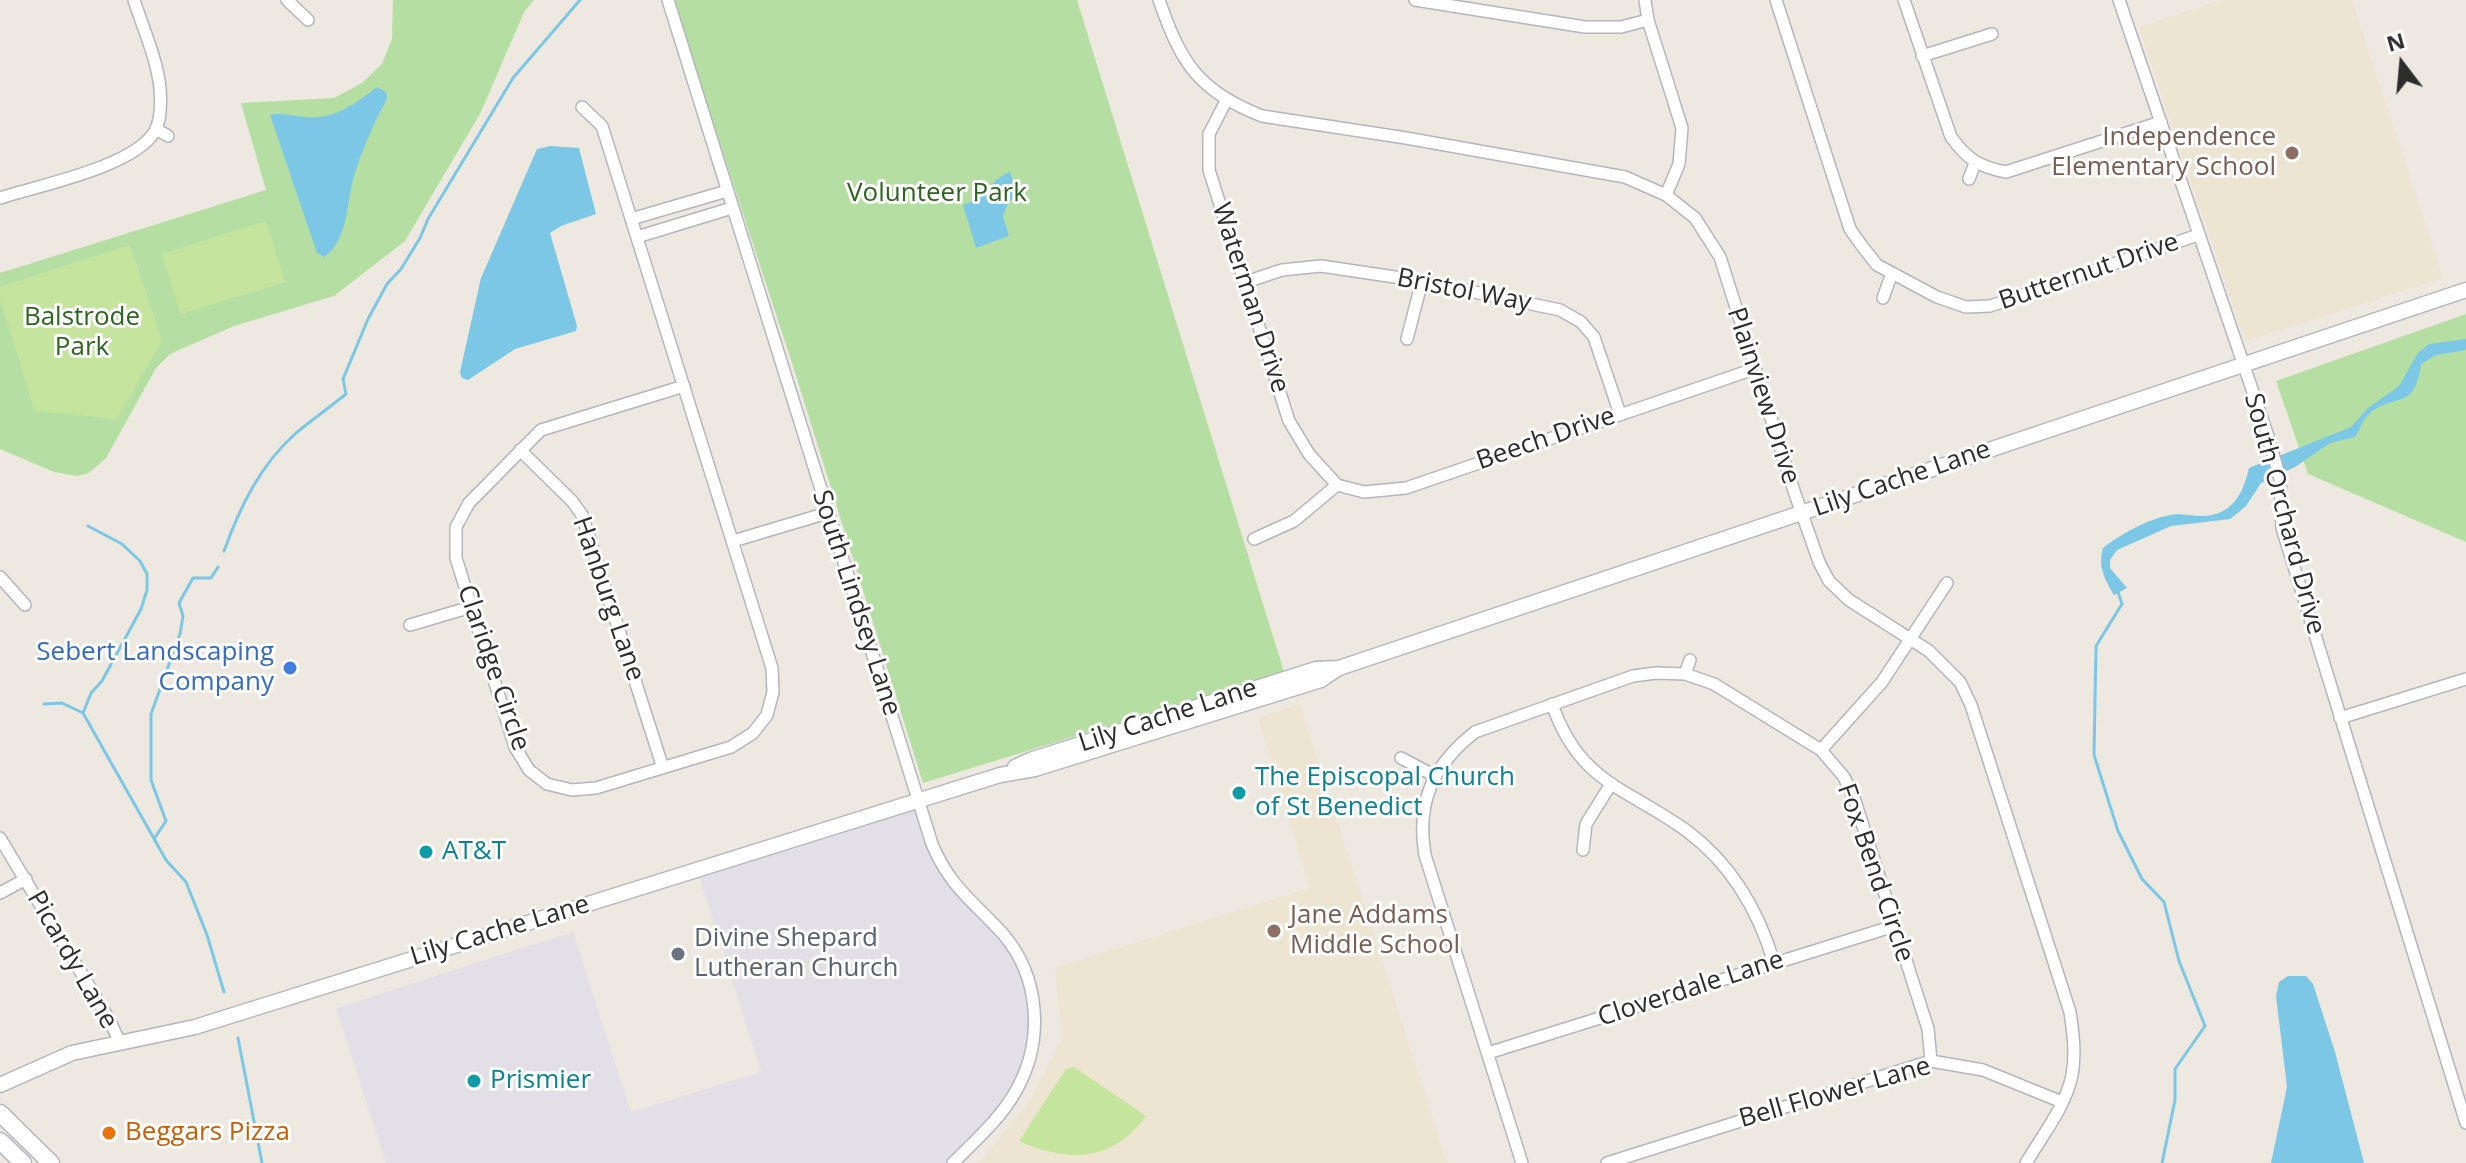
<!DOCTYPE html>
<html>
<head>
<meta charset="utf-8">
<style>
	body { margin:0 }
	#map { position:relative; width:2466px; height:1163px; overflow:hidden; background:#ede8e0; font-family:"Open Sans",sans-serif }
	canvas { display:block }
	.north { position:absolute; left:2362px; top:24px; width:80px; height:80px; -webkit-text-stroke:6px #fff; paint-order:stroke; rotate:344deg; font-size:22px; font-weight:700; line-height:32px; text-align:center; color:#2d2d2d }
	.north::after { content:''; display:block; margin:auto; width:28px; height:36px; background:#2d2d2d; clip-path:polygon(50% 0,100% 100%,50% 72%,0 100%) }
</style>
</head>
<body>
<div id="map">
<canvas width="2466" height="1163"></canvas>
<div class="north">N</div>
</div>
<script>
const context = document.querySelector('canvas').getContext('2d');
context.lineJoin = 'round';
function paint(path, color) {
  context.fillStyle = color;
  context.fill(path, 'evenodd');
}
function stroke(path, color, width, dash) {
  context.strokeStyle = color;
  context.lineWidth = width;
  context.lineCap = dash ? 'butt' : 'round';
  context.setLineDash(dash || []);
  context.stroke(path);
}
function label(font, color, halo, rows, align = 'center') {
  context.font = font + ' "Open Sans",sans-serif';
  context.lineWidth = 6;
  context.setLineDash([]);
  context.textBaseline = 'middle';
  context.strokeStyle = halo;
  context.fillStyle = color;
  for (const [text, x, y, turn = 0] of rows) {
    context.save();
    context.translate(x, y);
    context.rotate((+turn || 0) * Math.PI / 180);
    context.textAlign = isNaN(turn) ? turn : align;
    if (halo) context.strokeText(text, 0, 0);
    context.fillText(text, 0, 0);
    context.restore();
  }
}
paint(new Path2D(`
	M915 807 930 853 943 879 1003 940 1015 960 1026 988 1030 1018 1028 1044 1020 1072 1004 1101 946 1163H386L336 1008 573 932 631 1112 761 1072 699 876Z`), '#e2e0e6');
paint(new Path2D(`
	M2221 0H2352L2443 278 2245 341 2139 27Z
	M1300 704 1447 1163H979L1030 1101 1062 1038 1055 968 1310 888 1258 718Z`), '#ede5d2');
paint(new Path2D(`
	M393 0H534L524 12 481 112 405 241 334 296 234 326 170 354 156 368 106 458 89 473 77 476 54 472 0 449V273L266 190 241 103 334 98 362 83 382 64 392 39Z
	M673 0H1077L1284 672 923 783 793 366Z
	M2466 314V542L2308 474 2276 381Z`), '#b5dfa2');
paint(new Path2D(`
	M266 221 285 282 181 314 162 254Z
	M130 245 162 341 117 419 35 411 0 299V287Z
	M1074 1067 1146 1116C1113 1162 1067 1163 1019 1141L1066 1069Z`), '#c5e59f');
paint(new Path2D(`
	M377 87 386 92 387 99C374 122 362 150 354 176 346 204 349 239 324 257L317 253 270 115C283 112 295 117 308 117 336 119 356 103 377 87Z
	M550 146 579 148 596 214 561 226 550 233 577 326 576 331 515 349 468 380 462 378 460 372 481 278 537 149Z
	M1010 172 1018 198 1009 201 1003 216 1009 236 976 248 963 205C983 199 991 179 1010 172Z
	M2466 339V350L2436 355 2421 364C2414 413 2396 391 2369 414 2361 421 2361 429 2355 437L2330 443 2295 467 2261 483 2246 506 2230 519 2171 526 2117 550 2110 560V568L2127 588 2114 595C2104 578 2098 567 2103 548 2121 534 2148 519 2170 515 2181 513 2191 516 2201 516 2232 516 2243 494 2249 468L2351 427 2368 408 2399 386 2418 353 2429 344Z
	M2288 976H2306L2313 984 2335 1052 2364 1163H2271L2287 1087 2276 996 2279 982Z`), '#7dc7e6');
stroke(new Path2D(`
	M224 551C240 507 260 465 296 433 312 420 330 407 346 394L343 379 368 319 387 284 401 269 420 238 428 219 513 78 580 0
	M2118 592 2122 604 2096 646 2094 755 2118 831 2142 879 2164 902 2179 961 2205 1026 2175 1069V1100L2162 1163
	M44 704 62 703 83 713 166 860 186 882 207 935 224 992
	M83 713 91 693 102 681 141 609 147 590V574L140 561 122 544 88 526
	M154 839 166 821 151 780V714L180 634 183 616 179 603 193 578H211L218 567
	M238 1038 262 1163`), '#7dc7e6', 3);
const minor = new Path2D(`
	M287 0 308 20
	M668 0 932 844C950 887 973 901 1003 934 1040 977 1044 1040 1017 1089 1002 1117 976 1140 953 1163
	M1159 0C1181 63 1198 91 1262 116L1406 138 1625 177 1666 195 1695 218 1720 257 1795 494 1819 562 1829 581 1849 600 1929 651 1960 682 1971 705 2070 1012C2073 1032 2076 1054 2072 1075 2066 1106 2042 1136 2026 1163
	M1415 0 1585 27H1621L1648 20
	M1645 0 1648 20 1682 128 1679 164 1666 195
	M1776 0 1850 229 1862 246 1877 265 1937 297 1966 307 1990 306 2198 235
	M1904 0 1951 137C1967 159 1979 167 2006 172L2161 122
	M2119 0 2269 439 2280 479 2282 528 2466 1123
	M1922 56 1992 34
	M1226 101 1209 134V170L1289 421 1309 454 1337 485
	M582 107 602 126 772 668 773 692 767 715 753 733 731 747 596 788 572 790 547 784 529 770 515 747 456 558V527L469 503 541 430 684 386
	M156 129 168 136
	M1969 179 1975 163
	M0 198C40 185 134 167 155 131 161 120 161 101 160 88 157 59 143 28 134 0
	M631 219 727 191
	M637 237 732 208
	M1246 282 1282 270 1321 266 1422 281 1560 310 1581 322 1594 337 1620 414
	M1883 298 1892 273
	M1407 339 1422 281
	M520 450 572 501 582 515 663 768
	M1337 485 1364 492 1406 488 1754 369
	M1254 539 1294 521 1337 485
	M733 541 827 513
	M0 577 25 605
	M410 625 471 607
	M1685 674 1690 660
	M1552 704C1580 784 1626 787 1687 831 1731 864 1759 912 1774 963
	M2340 718 2466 679
	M1821 750 1882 682 1947 583
	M1401 758 1435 776
	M0 838 109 1019 119 1041
	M1583 850 1586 824 1611 784
	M0 893 26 879
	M1488 1053 1894 926
	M1522 1163 1425 855C1416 802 1433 765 1475 732L1633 676 1656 673 1685 674 1714 684 1821 750 1844 777 1855 801 1928 1029 1931 1061
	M1607 1163 1931 1061 1983 1070 2062 1102`);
const tertiary = new Path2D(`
	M1015 767 1030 760 1316 669 1339 668
	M0 1085 72 1053 195 1027 1000 775 1035 769 1321 680 1339 668 2466 290`);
const secondary = new Path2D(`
	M0 1113 51 1163
	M0 1141 23 1163`);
stroke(minor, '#b4b6bf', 14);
stroke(tertiary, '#b4b6bf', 17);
stroke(secondary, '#b4b6bf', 19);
stroke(minor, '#fff', 11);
stroke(tertiary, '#fff', 14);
stroke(secondary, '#fff', 16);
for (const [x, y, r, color] of [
	[2292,153,8,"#8d6e63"],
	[290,668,8,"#3f7fe0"],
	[1239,793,8,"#0f9aa8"],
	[426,852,8,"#0f9aa8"],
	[1274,931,8,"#8d6e63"],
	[678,954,8,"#6b7280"],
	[474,1081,8,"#0f9aa8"],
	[109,1133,8,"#e8710a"]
]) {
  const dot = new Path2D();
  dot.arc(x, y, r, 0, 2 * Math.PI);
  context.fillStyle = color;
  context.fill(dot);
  stroke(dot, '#fff', 3);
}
label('26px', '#785e54', '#fff', [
	["Independence",2276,138],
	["Elementary School",2276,168],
	["Jane Addams",1290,916,"left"],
	["Middle School",1290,946,"left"]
], 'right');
label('26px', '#2e6521', '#fff', [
	["Volunteer Park",937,194],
	["Balstrode",82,318],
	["Park",82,348]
]);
label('26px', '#2d2d2d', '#fff', [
	["Butternut Drive",2089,272,-19],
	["Bristol Way",1464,291,11],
	["Waterman Drive",1250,298,72],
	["Plainview Drive",1763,396,72],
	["Beech Drive",1546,439,-19],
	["Lily Cache Lane",1902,479,-19],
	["South Orchard Drive",2284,514,75],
	["Hanburg Lane",608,599,71],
	["South Lindsey Lane",856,603,72],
	["Claridge Circle",493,668,71],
	["Lily Cache Lane",1168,716,-18],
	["Fox Bend Circle",1875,873,71],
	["Lily Cache Lane",500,931,-17],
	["Picardy Lane",72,960,60],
	["Cloverdale Lane",1691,989,-18],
	["Bell Flower Lane",1835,1093,-16]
]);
label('26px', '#366cbe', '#fff', [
	["Sebert Landscaping",274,653],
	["Company",274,683]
], 'right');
label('26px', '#0d838f', '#fff', [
	["The Episcopal Church",1255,778],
	["of St Benedict",1255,808],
	["AT&T",442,852],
	["Prismier",490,1081]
], 'left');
label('26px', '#5b616d', '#fff', [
	["Divine Shepard",694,939],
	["Lutheran Church",694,969]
], 'left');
label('26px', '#c56008', '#fff', [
	["Beggars Pizza",125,1133]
], 'left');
</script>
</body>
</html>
